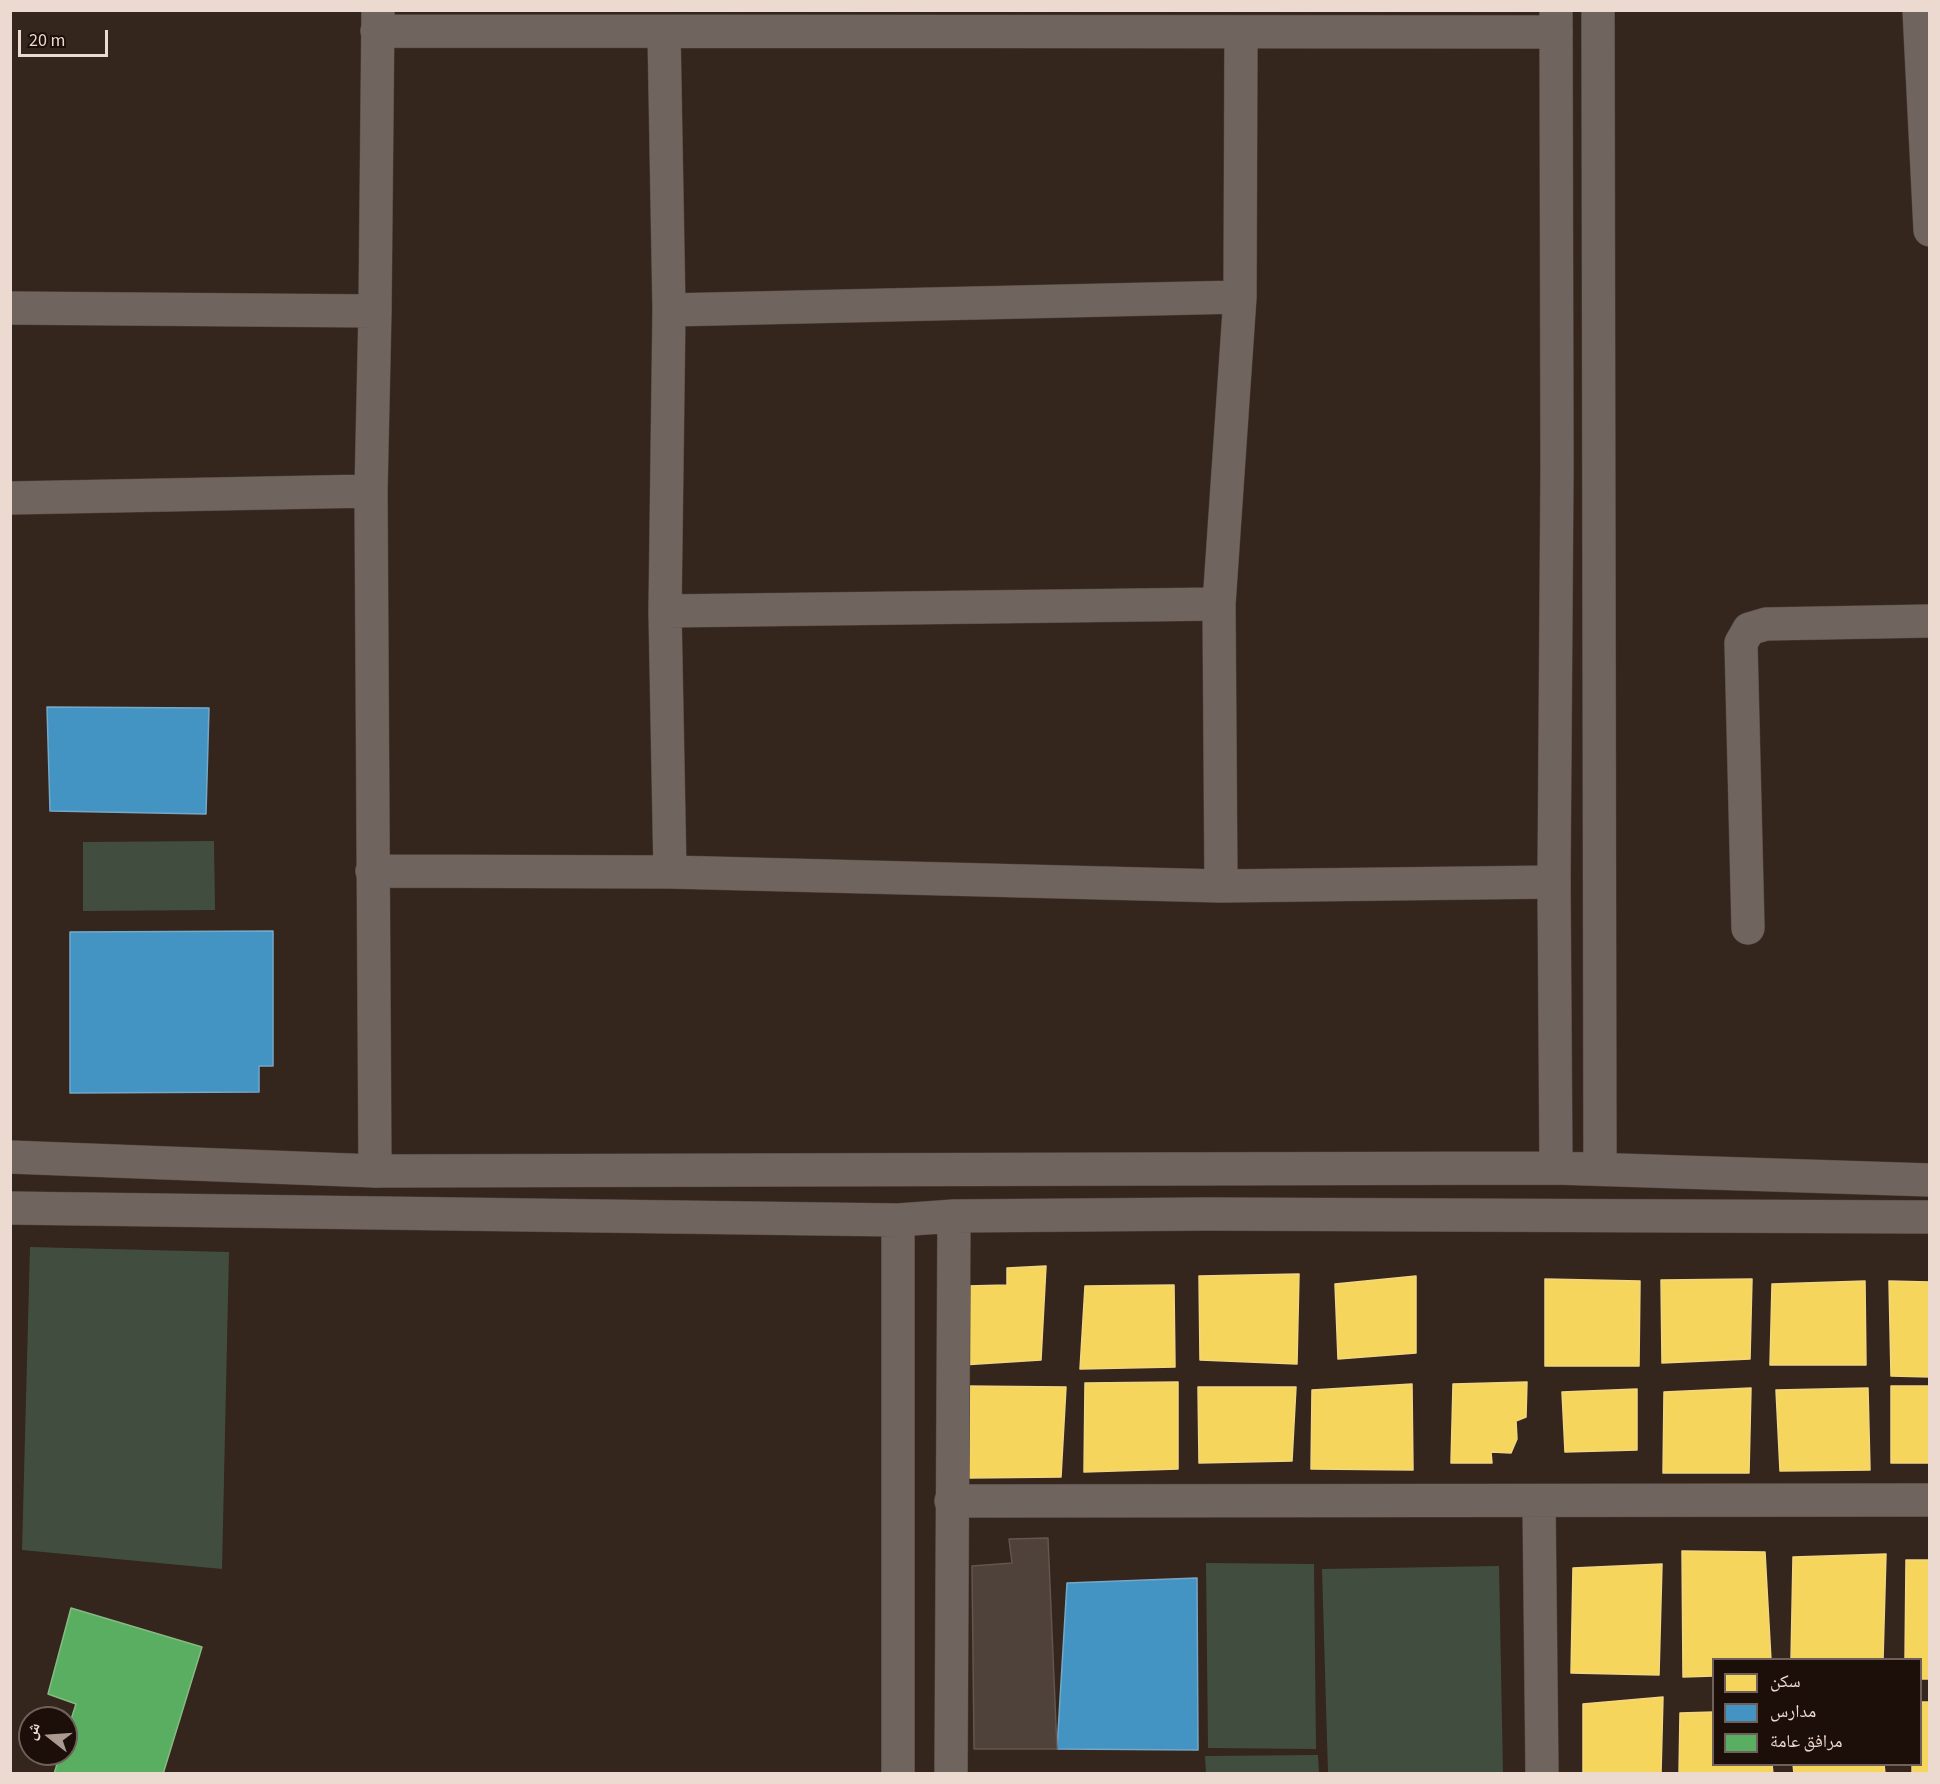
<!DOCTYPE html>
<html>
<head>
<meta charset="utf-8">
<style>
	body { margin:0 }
	#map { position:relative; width:1940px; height:1784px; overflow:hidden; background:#34251d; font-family:"Source Sans 3","Noto Naskh Arabic",sans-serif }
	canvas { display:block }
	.frame { position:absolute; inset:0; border:12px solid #ecd9d0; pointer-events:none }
	.legend { position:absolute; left:1712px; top:1658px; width:210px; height:108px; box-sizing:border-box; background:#1c0f09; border:2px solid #6f6059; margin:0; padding:8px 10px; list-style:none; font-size:18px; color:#ecd9d0 }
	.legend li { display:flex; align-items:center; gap:12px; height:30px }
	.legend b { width:30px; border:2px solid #6f6059 }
	.north { position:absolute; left:18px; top:1706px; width:60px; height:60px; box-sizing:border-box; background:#1c0f09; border:2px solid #6f6059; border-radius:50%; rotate:287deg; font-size:16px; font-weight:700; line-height:24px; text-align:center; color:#ecd9d0 }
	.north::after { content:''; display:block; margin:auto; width:21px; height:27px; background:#ac9a91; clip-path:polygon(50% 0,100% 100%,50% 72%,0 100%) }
	.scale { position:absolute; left:18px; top:30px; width:90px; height:27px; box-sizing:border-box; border:3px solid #ecd9d0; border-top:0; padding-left:8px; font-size:18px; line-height:21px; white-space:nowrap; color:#ecd9d0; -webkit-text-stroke:4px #1c0f09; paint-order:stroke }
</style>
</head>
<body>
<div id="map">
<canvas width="1940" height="1784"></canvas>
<div class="frame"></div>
<ul class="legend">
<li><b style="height:16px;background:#f6d55c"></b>سكن</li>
<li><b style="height:16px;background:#4393c3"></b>مدارس</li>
<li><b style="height:16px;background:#5aae61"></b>مرافق عامة</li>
</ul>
<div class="north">ش</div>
<div class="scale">20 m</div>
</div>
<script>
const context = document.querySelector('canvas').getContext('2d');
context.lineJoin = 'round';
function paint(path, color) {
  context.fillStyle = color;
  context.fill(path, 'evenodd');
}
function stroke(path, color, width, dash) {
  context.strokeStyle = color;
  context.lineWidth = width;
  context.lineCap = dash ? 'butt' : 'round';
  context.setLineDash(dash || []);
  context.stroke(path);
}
paint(new Path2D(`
	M214 841 215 910 83 911V842Z
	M30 1247 229 1252 222 1569 22 1550Z
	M1206 1563 1314 1564 1316 1749 1208 1748Z
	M1499 1566 1503 1773H1328L1322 1569Z
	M1318 1755 1319 1773H1206L1205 1756Z`), '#414e3f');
const homes = new Path2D(`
	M1046 1266 1041 1360 962 1365 967 1286 1007 1285V1268Z
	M1299 1274 1297 1364 1200 1360 1199 1276Z
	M1416 1276V1353L1338 1359 1335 1284Z
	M1545 1279 1640 1281 1639 1366H1545Z
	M1752 1279 1750 1359 1662 1363 1661 1280Z
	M1865 1281 1866 1365H1770L1772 1284Z
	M1889 1281 1930 1282V1377L1891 1376Z
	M1174 1285 1175 1367 1080 1369 1085 1286Z
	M1178 1382V1469L1084 1472 1085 1383Z
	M1527 1382 1526 1417 1516 1421 1517 1439 1511 1453 1491 1452 1492 1463H1451L1453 1384Z
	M1412 1384 1413 1470 1311 1469 1312 1390Z
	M965 1386 1066 1387 1061 1477 969 1478Z
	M1891 1386H1930V1463H1891Z
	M1198 1387H1296L1292 1461 1199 1463Z
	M1751 1388 1749 1473H1663L1664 1392Z
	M1868 1388 1870 1470 1780 1471 1776 1390Z
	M1637 1389V1450L1565 1452 1562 1392Z
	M1682 1551 1765 1552 1771 1660H1714V1676L1683 1677Z
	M1886 1554 1883 1660H1791L1793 1557Z
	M1906 1560H1930V1679H1920V1660H1905Z
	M1662 1564 1659 1675 1571 1673 1573 1568Z
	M1663 1697 1661 1774H1583V1704Z
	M1920 1702H1930V1774H1912V1764H1920Z
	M1714 1712V1764H1772L1773 1774H1679L1680 1713Z
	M1793 1764H1884L1885 1774H1794Z`);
paint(homes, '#f6d55c');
stroke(homes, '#f3d67f', 1.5);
const schools = new Path2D(`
	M47 707 209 708 206 814 50 811Z
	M273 931V1066H259V1092L70 1093V932Z
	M1197 1578 1198 1750 1057 1749 1067 1583Z`);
paint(schools, '#4393c3');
stroke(schools, '#76a8c7', 1.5);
const public = new Path2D(`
	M71 1608 202 1647 163 1774H54L60 1754H66V1735L76 1704 48 1694Z`);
paint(public, '#5aae61');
stroke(public, '#86bb82', 1.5);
const building = new Path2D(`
	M1048 1538 1057 1749H974L972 1566 1012 1563 1009 1539Z`);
paint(building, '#4e423b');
stroke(building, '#63564f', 1.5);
const minor = new Path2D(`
	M1919 10 1930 230
	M377 31 1556 32
	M664 32 669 310 665 611 670 872
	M10 308 375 311
	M669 310 1240 297
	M10 498 371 491
	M665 611 1219 604
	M372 871 670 872 1221 886 1554 882
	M1221 886 1219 604 1240 297 1241 32
	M1748 928 1741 643 1749 629 1766 624 1930 621
	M375 1171 371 491 375 311 378 10
	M951 1501 1930 1500
	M1539 1502 1542 1774`);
const tertiary = new Path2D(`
	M1556 10 1557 470 1554 882 1556 1168
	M1598 10 1600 1169
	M10 1157 375 1171 1556 1168 1930 1180
	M10 1208 898 1220 954 1216 1206 1214 1930 1217
	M898 1220V1774
	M951 1774 954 1216`);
stroke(minor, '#51433d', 34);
stroke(tertiary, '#51433d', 34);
stroke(minor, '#70645e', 33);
stroke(tertiary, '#70645e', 33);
</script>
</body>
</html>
